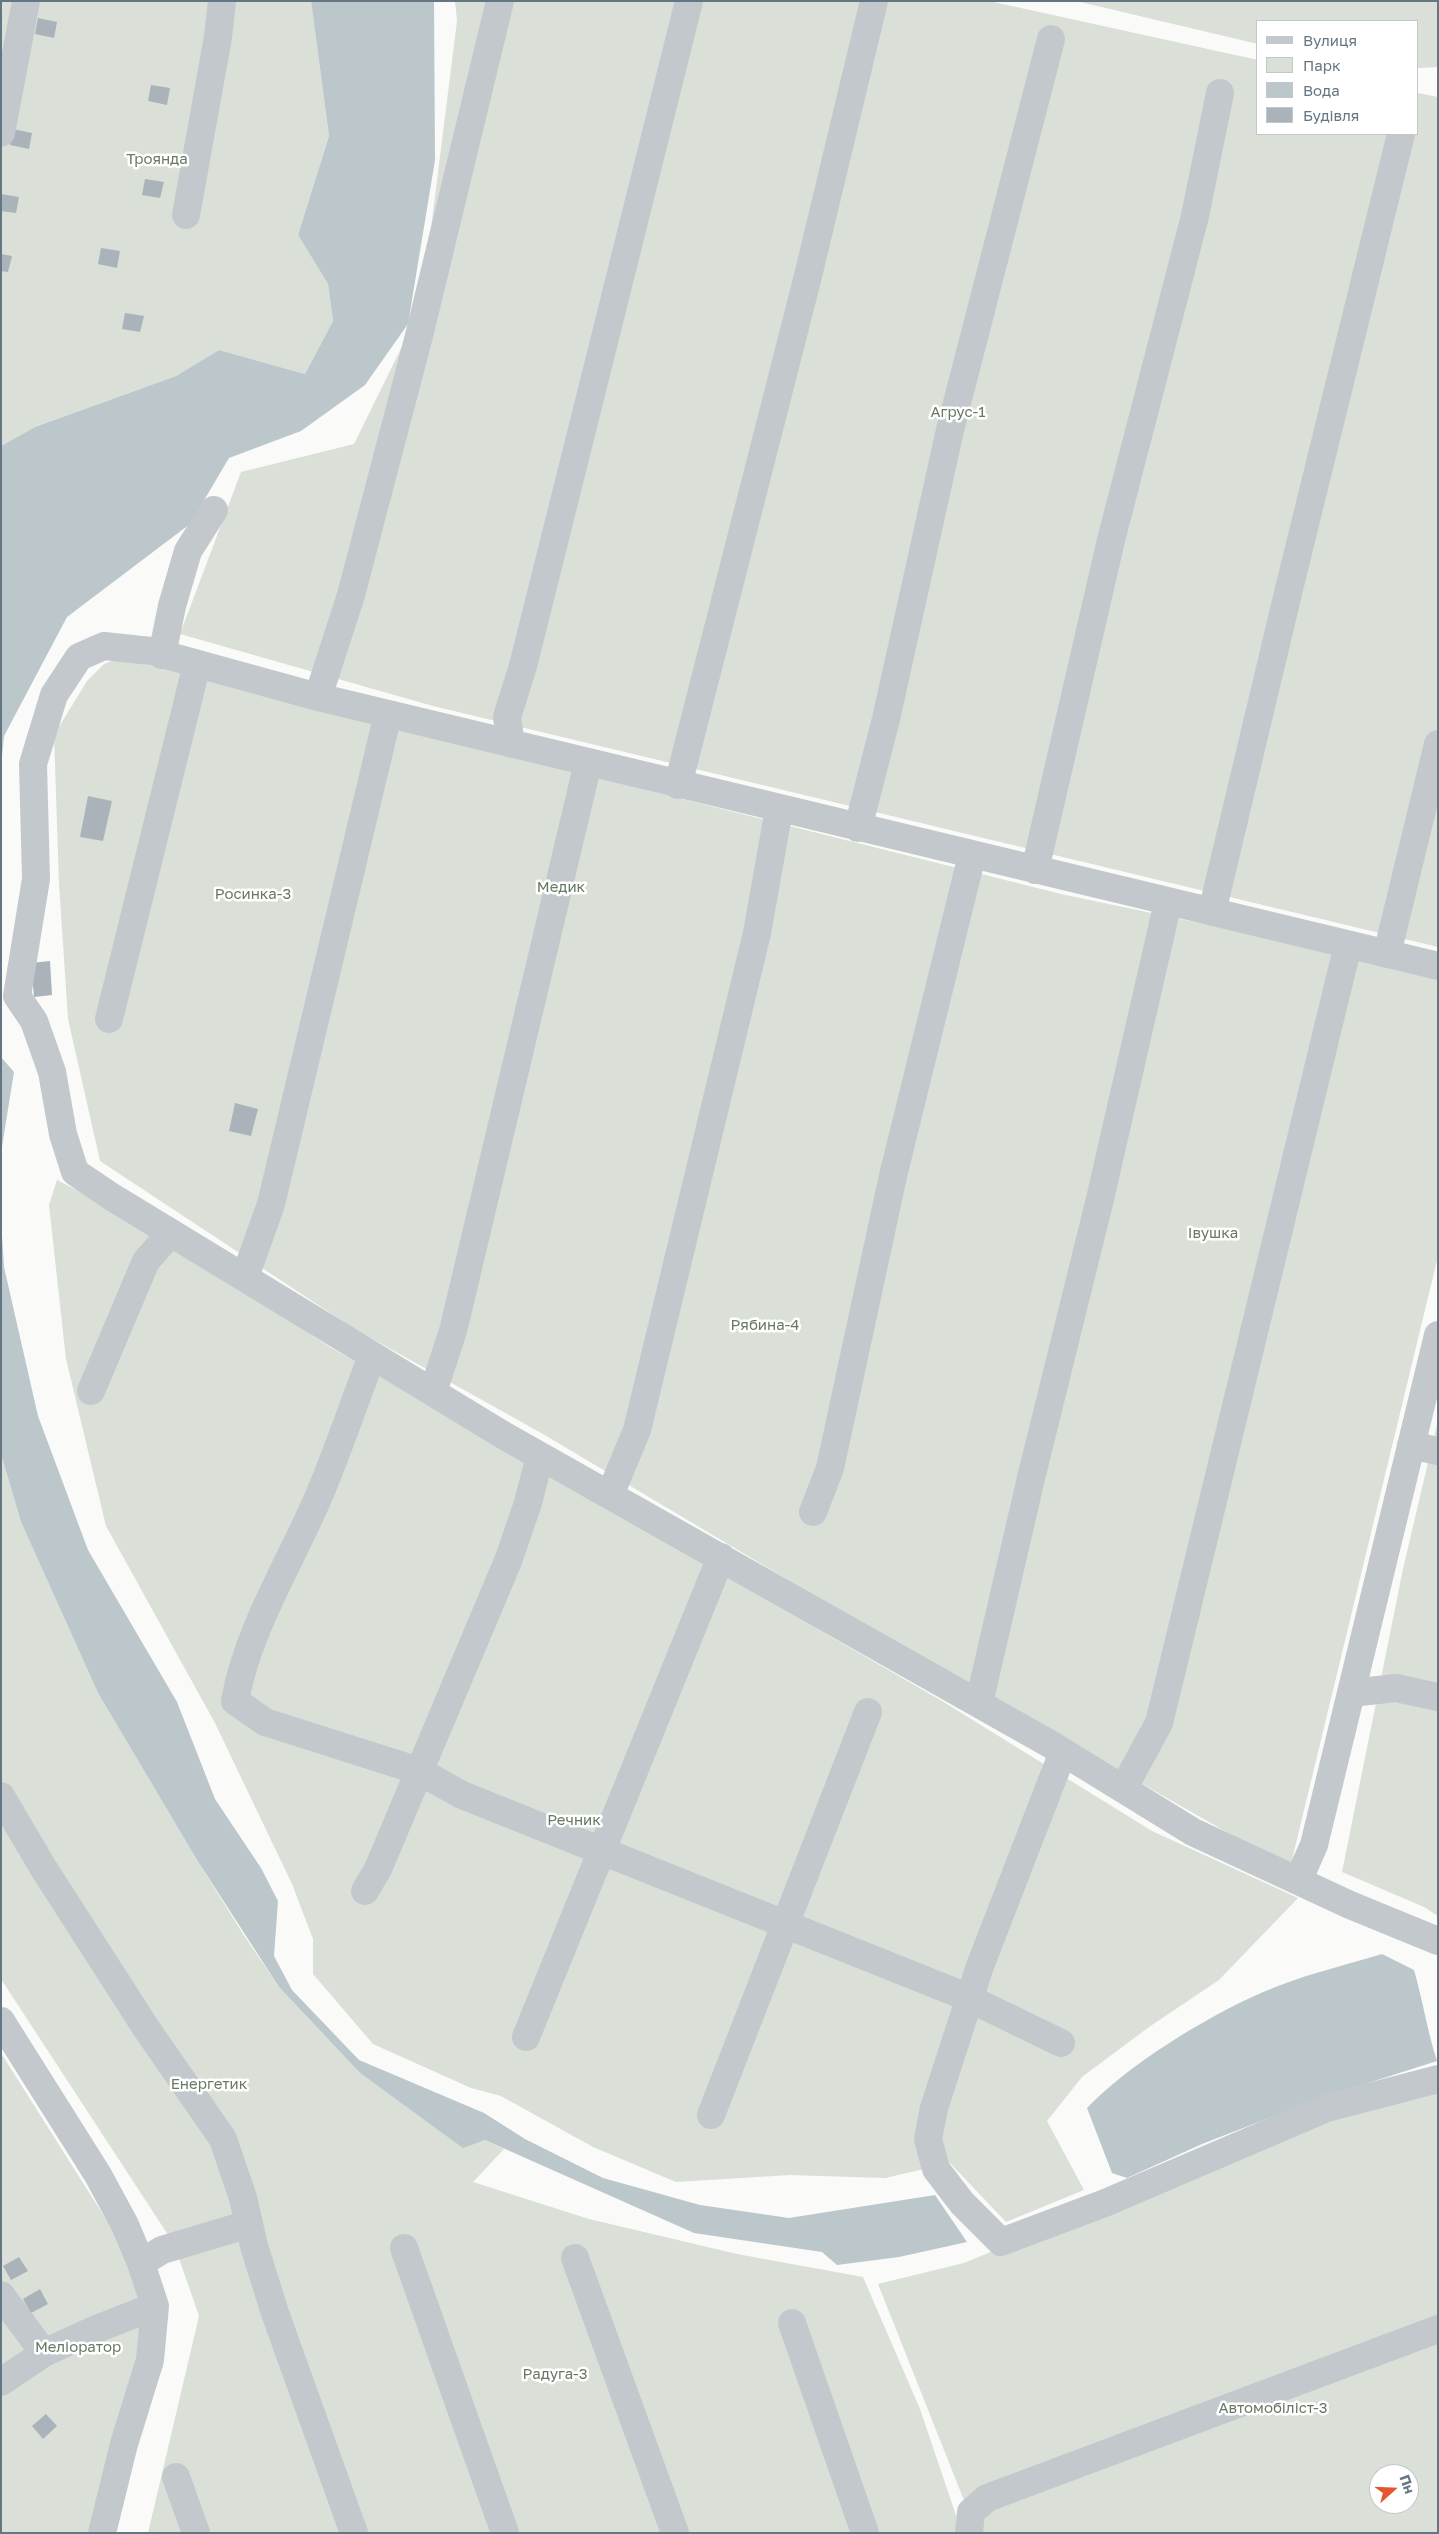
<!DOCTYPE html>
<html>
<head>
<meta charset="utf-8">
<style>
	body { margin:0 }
	#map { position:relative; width:1439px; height:2534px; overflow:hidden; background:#fafaf8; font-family:"Golos Text",sans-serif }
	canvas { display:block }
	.frame { position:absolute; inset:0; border:2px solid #657683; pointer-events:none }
	.legend { position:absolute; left:1256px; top:20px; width:162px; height:115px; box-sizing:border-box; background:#fff; border:1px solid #c1c8cd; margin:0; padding:6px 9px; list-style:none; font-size:15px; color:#657683 }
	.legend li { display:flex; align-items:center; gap:10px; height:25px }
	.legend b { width:25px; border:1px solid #c1c8cd }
	.north { position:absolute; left:1369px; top:2464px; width:50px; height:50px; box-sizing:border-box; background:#fff; border:1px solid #c1c8cd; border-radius:50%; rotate:70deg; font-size:14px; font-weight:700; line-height:20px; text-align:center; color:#657683 }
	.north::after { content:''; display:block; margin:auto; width:18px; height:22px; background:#e4572e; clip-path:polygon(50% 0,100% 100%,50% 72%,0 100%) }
</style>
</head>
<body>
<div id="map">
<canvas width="1439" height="2534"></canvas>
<div class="frame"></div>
<ul class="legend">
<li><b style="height:6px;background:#c3c8cc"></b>Вулиця</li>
<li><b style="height:14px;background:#dadfd7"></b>Парк</li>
<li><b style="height:14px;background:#bbc7cb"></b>Вода</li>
<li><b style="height:14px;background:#aab3b9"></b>Будівля</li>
</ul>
<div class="north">Пн</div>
</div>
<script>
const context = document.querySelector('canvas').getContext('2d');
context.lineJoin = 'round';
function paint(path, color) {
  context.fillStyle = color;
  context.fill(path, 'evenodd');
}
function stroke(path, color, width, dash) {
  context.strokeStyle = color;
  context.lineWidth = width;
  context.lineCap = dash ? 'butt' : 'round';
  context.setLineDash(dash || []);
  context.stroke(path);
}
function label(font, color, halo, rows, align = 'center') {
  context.font = font + ' "Golos Text",sans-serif';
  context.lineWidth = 5;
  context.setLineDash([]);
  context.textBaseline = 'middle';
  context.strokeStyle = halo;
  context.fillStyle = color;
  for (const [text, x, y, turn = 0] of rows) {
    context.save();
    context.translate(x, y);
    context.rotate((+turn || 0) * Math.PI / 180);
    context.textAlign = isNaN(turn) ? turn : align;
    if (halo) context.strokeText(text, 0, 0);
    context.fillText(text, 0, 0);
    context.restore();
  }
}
paint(new Path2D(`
	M1 1H311L329 136 298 235 328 284 333 321 305 374 219 350 176 376 35 427 1 446Z
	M455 1H989L1258 60V134H1418V93L1438 97V947L433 706 180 634 241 472 354 444 421 308 457 21Z
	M1076 1H1438V67L1418 68V21H1258V44Z
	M120 658 1061 894 1438 973V1256L1290 1868 889 1640 543 1434 353 1328 100 1161 68 1019 59 883 54 735 87 681 104 664Z
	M57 1180 146 1226 330 1347 942 1701 1152 1831 1298 1898 1219 1980 1149 2027 1082 2077 1047 2121 1084 2190 1006 2222 950 2163 885 2178 790 2175 676 2182 593 2147 501 2096 471 2088 373 2044 313 1974V1939L292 1884 215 1723 106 1526 66 1359 49 1205Z
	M1438 1420V1916L1424 1907 1342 1872 1403 1569Z
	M1 1454 21 1522 98 1693 197 1860 243 1934 279 1987 360 2073 463 2147 485 2140 504 2149 473 2182 589 2219 737 2254 863 2277 920 2409 962 2533H148L199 2316 174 2244 1 1979Z
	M1 2053 138 2270 158 2346 104 2533H1Z
	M1438 2082V2533H977L878 2284 964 2263 1331 2111ZM1379 2474H1409V2504H1379Z`), '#dadfd7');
paint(new Path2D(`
	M311 1H434L435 160 408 324 365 385 301 431 229 458 190 524 67 617 4 736 1 766V446L35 427 176 376 219 350 305 374 333 321 328 284 298 235 329 136Z
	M1 1057 14 1072 1 1153Z
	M1 1220 4 1267 38 1416 88 1550 177 1702 215 1799 261 1868 278 1901 274 1956 292 1990 359 2060 484 2113 525 2139 603 2178 700 2205 789 2218 935 2195 967 2242 899 2257 837 2265 822 2252 694 2233 485 2140 463 2148 360 2073 279 1987 197 1860 98 1693 21 1522 1 1454Z
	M1382 1954 1414 1970C1423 2001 1427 2030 1437 2061L1318 2099 1202 2144 1127 2178 1112 2173 1087 2108C1128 2065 1206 2017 1261 1993 1299 1976 1342 1966 1382 1954Z`), '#bbc7cb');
paint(new Path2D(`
	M38 18 57 22 54 38 35 34Z
	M151 85 170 88 167 105 148 101Z
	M13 129 32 133 29 149 10 145Z
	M145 179 164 182 160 198 142 195Z
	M1 194 19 197 16 213 1 211Z
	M101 248 120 251 117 268 98 264Z
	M1 254 12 256 8 272 1 271Z
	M125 313 144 316 140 332 122 329Z
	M88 796 112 801 103 841 80 837Z
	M50 961 52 995 34 997 31 963Z
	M235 1103 258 1109 251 1136 229 1131Z
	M19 2257 28 2271 11 2280 3 2266Z
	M40 2289 48 2304 31 2313 23 2299Z
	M46 2414 57 2426 43 2439 32 2426Z`), '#aab3b9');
stroke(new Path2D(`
	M1 133 26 1
	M186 215 218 37 222 1
	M162 655 172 606 188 551 214 510
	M318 697 351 595 420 332 500 1
	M511 744 507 717 523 666 689 1
	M678 785 807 280 874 1
	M858 828 886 719 950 430 1051 39
	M1035 870 1111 540 1195 216 1220 93
	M1212 912 1289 589 1401 134
	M1387 954 1438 744
	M1438 966 318 697 151 651 104 646 79 657 54 695 33 764 36 879 17 996 34 1021 52 1072 63 1134 75 1172 112 1197 503 1435 1050 1744 1193 1832 1350 1905 1438 1941
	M109 1019 197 664
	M245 1277 271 1204 388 714
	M372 1356C354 1403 338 1451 318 1498 290 1563 247 1631 235 1701L265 1722 419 1771 462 1795 962 1995 1061 2043
	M91 1391 146 1261 170 1234
	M433 1392 453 1331 588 763
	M1411 1445 1438 1451
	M610 1495 637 1430 757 933 779 809
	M813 1512 830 1468 893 1176 972 855
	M1351 1693 1396 1688 1438 1697
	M979 1703 1031 1478 1100 1199 1168 902
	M1063 1752 980 1966 934 2108 928 2139 936 2169 962 2203 1001 2242 1105 2203 1327 2108 1438 2079
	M1123 1789 1159 1723 1348 945
	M1 1796 44 1869 146 2028 223 2139 243 2198 254 2246 275 2313 354 2533
	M1298 1881 1314 1845 1438 1335
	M365 1891 378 1869 508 1561 528 1503 540 1456
	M1 2021 98 2175 125 2225 141 2263 155 2306 150 2360 124 2444 102 2533
	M526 2037 721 1557
	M711 2115 868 1712
	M404 2248 505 2533
	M575 2258 675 2533
	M141 2263 162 2250 249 2224
	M1 2295 44 2353
	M792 2323 865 2533
	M1 2382 44 2353 94 2330 155 2306
	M176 2477 196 2533
	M969 2533 971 2512 987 2498 1438 2329`), '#c3c8cc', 28);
label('15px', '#687a64', '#fff', [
	["Троянда",157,159],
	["Агрус-1",958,412],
	["Медик",561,887],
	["Росинка-3",253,894],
	["Івушка",1213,1233],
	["Рябина-4",765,1325],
	["Речник",574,1820],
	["Енергетик",209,2084],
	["Меліоратор",78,2347],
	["Радуга-3",555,2374],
	["Автомобіліст-3",1273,2408]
]);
</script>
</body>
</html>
